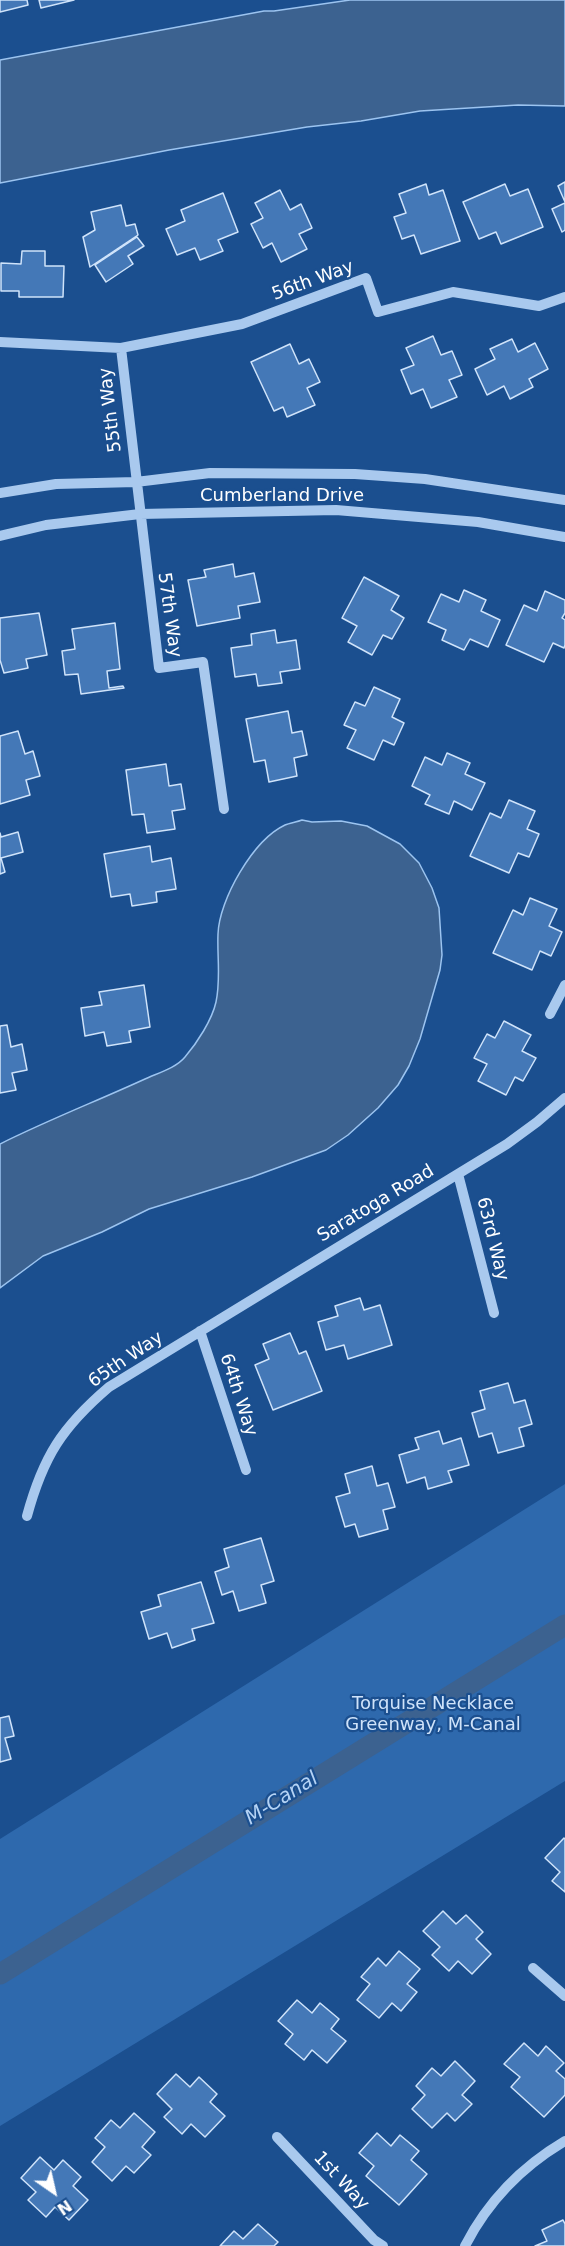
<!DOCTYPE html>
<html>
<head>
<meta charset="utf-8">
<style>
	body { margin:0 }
	#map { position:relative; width:565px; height:2246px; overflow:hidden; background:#1b4f8f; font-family:"DejaVu Sans",sans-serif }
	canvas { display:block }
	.north { position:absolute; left:24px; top:2162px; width:60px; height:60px; -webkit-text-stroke:4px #1b4f8f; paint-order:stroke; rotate:146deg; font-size:16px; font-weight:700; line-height:24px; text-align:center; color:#fff }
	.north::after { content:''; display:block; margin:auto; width:21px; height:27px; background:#fff; clip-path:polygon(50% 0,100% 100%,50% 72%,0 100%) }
</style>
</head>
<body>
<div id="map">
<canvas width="565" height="2246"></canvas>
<div class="north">N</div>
</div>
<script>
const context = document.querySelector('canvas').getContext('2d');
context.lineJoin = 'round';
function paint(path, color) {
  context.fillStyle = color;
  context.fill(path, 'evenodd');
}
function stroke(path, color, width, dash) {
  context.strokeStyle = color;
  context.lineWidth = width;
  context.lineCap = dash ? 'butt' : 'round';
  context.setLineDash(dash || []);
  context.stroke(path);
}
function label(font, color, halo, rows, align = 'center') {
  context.font = font + ' "DejaVu Sans",sans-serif';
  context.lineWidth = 4.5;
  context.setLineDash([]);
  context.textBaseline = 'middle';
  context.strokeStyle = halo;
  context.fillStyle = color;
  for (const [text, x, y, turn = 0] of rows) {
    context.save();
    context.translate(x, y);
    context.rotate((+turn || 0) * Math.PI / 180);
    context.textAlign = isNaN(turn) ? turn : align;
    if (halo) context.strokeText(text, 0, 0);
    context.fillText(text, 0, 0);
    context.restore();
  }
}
paint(new Path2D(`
	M565 1484V1781L0 2126V1839Z`), '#2e69ad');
const water = new Path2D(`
	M350 0H565V106L518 105 420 111 361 121 307 127 169 150 0 183V60L264 11H274Z
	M302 820 312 822 341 821 367 826 400 844 419 863 432 888 439 908 442 955 440 970 420 1039 409 1066 398 1085 378 1108 348 1135 326 1150 252 1177 149 1209 102 1232 43 1256 0 1288V1144C48 1120 97 1101 145 1079 158 1073 176 1068 185 1057 197 1043 212 1020 216 1002 221 979 217 957 218 934 219 900 253 840 285 825 290 823 297 822 302 820Z`);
paint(water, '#3c6290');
stroke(water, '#9cc4f0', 1.5);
stroke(new Path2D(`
	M0 1974 565 1625`), '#3c6290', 21);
const building = new Path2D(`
	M0 0H27L28 5 0 12Z
	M39 0H74L41 8Z
	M565 182V202L558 186Z
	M426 184 429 195 443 190 460 241 421 254 414 235 402 239 394 217 406 213 399 194Z
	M505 184 510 196 528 189 543 227 501 244 496 232 479 239 463 202Z
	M280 190 290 210 301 204 312 228 299 234 307 249 281 262 272 243 263 248 251 224 263 218 255 203Z
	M223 193 238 232 218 240 223 251 200 260 195 248 177 255 166 229 185 221 181 210Z
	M565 203V230L562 232 552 209Z
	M121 205 126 226 135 224 138 235 90 267 83 237 95 230 91 212Z
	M137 237 144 246 128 256 133 264 106 282 95 265Z
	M22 251H45V266H64L63 297H19V291H1V263L21 264Z
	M433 336 441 355 452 351 462 375 449 380 457 397 431 408 423 389 411 394 401 370 414 365 406 348Z
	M512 339 518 352 535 343 548 369 529 379 533 387 510 399 504 386 487 395 475 369 495 359 490 349Z
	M290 344 299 364 309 359 320 382 307 388 315 405 287 417 283 407 274 411 251 362Z
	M233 564 235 577 254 573 260 602 238 606 240 618 197 626 188 580 206 577 204 570Z
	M364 577 399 596 391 610 404 618 392 639 383 635 372 655 348 642 357 626 342 618Z
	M464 590 486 600 481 611 500 620 488 647 470 639 464 650 442 640 446 630 428 622 441 594 459 602Z
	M545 591 565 600V613L562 618 565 620V645L564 648 553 643 544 662 506 645 524 605 537 611Z
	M39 613 47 655 26 659 28 668 4 673 0 660V618Z
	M115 623 120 669 107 671 109 688 123 686 124 688 81 694 78 674 65 675 62 651 75 649 72 629Z
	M275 630 277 643 296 640 300 669 280 672 282 683 258 686 256 674 235 677 231 648 252 645 251 634Z
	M374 687 400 699 392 717 404 723 394 745 383 740 374 760 347 748 356 730 344 725 355 702 365 706Z
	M288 711 292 733 302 731 307 755 294 758 297 776 269 782 265 760 254 762 246 719Z
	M18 731 25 754 33 751 40 776 26 780 30 795 0 804V736Z
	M447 753 470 763 465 774 485 783 472 810 454 801 449 814 425 804 430 795 412 786 425 757 442 765Z
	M166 764 169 786 181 784 185 809 172 811 175 829 147 833 144 814 132 815 126 770Z
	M509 800 535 811 527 829 539 834 529 857 518 853 509 873 470 856 490 813 501 818Z
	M18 832 23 852 1 858 5 872 0 874V833L1 837Z
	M150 846 152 862 171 858 176 889 156 892 157 902 132 906 130 894 111 897 104 854Z
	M530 898 557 909 549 926 562 932 551 956 540 951 532 970 493 953 513 910 523 915Z
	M144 985 150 1027 129 1031 131 1042 107 1046 104 1032 85 1036 81 1008 102 1005 99 992Z
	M504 1021 531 1035 522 1051 536 1058 523 1081 515 1077 506 1095 478 1081 487 1064 474 1058 487 1034 495 1038Z
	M7 1025 11 1047 22 1044 27 1070 12 1073 16 1090 0 1093V1026Z
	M360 1298 364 1310 380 1305 392 1345 348 1359 344 1345 326 1350 318 1322 338 1316 335 1306Z
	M290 1333 299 1354 306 1351 322 1391 273 1410 255 1365 269 1359 263 1344Z
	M508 1383 514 1403 525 1400 532 1424 519 1428 524 1446 498 1453 492 1433 479 1437 472 1413 485 1409 480 1391Z
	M439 1431 443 1444 461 1438 469 1465 448 1471 452 1482 428 1489 425 1477 407 1483 399 1455 419 1449 415 1438Z
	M372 1466 377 1486 388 1483 395 1507 383 1510 388 1529 359 1537 355 1524 345 1527 336 1497 350 1493 345 1474Z
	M261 1538 274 1581 261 1585 266 1603 239 1611 233 1591 222 1595 215 1572 229 1567 224 1549Z
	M201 1582 214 1623 192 1629 195 1640 172 1648 167 1633 149 1639 141 1612 161 1606 158 1595Z
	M9 1716 14 1736 5 1738 11 1759 0 1762V1718Z
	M564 1838 565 1839V1892L552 1881 560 1872 545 1858Z
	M443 1911 456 1924 466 1915 483 1932 476 1939 491 1954 472 1974 458 1961 449 1971 432 1955 440 1947 423 1931Z
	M399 1951 420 1969 407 1984 417 1992 401 2011 392 2003 379 2018 357 2000 370 1984 361 1977 378 1958 386 1966Z
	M297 2000 312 2013 320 2003 339 2019 331 2029 346 2041 327 2063 312 2050 304 2060 285 2044 293 2034 278 2021Z
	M524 2043 538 2056 546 2046 564 2063 556 2071 565 2079V2095L544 2117 511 2087 520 2077 504 2064Z
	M455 2061 475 2081 462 2095 472 2104 455 2121 447 2113 432 2128 412 2109 425 2095 416 2086 432 2068 441 2076Z
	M176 2074 190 2087 199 2077 217 2094 210 2102 225 2116 205 2137 191 2124 182 2134 164 2117 172 2109 157 2094Z
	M134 2113 155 2132 142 2147 151 2155 134 2173 126 2166 112 2181 92 2162 105 2147 95 2138 111 2120 120 2128Z
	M377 2133 391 2146 400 2135 419 2151 411 2160 427 2174 399 2205 366 2176 374 2166 359 2153Z
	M40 2157 54 2170 63 2160 81 2177 73 2186 88 2200 69 2220 55 2207 46 2217 28 2200 36 2192 21 2178Z
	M563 2220 565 2224V2246H535L547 2241 542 2230Z
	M258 2224 278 2242 274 2246H220L234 2231 243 2239Z`);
paint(building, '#4478b7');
stroke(building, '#cfe3fa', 1.5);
stroke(new Path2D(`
	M0 342 121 348 242 324 366 278 378 312 453 292 539 306 565 297
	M121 348 159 668 203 662 224 809
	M0 493 56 484 136 482 210 473 355 474 425 479 565 500
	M0 536 46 525 140 514 336 510 478 522 565 537
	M550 1014 565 985
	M458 1174 494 1313
	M200 1331 246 1470
	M27 1516C43 1457 62 1427 109 1387L507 1144 537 1122 565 1098
	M533 1968 565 1996
	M277 2137 374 2240 383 2246
	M465 2246C488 2201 521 2167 565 2141`), '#a9c9ee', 10);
label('18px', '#fff', '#1b4f8f', [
	["56th Way",313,281,-20],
	["55th Way",111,410,-97],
	["Cumberland Drive",282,496],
	["57th Way",169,615,82],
	["Saratoga Road",376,1204,-31],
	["63rd Way",492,1239,76],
	["65th Way",126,1360,-34],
	["64th Way",238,1395,72],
	["1st Way",341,2181,47]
]);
label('18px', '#cfe3fa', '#1b4f8f', [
	["Torquise Necklace",433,1704],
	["Greenway, M-Canal",433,1725]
]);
label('italic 20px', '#b5d3f5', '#1b4f8f', [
	["M-Canal",282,1799,-32]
]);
</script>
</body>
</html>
